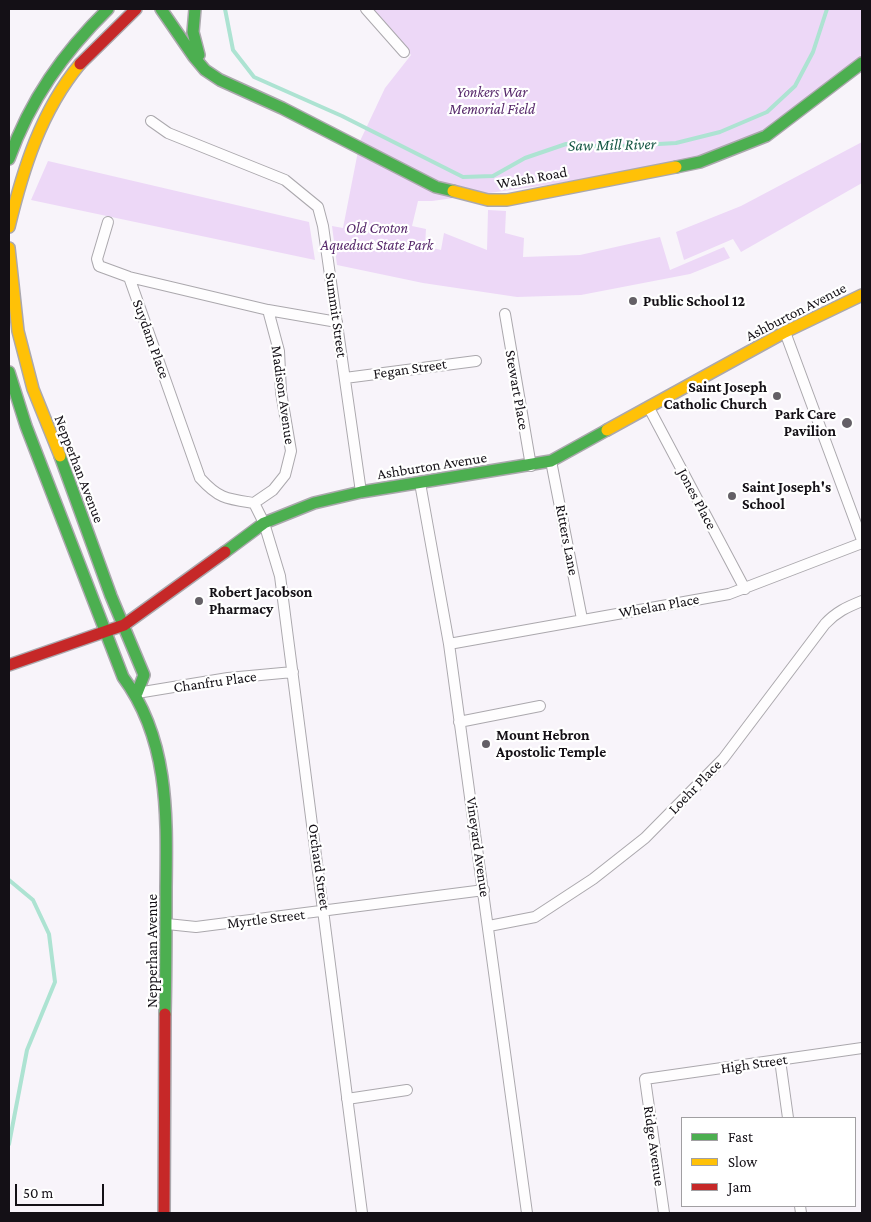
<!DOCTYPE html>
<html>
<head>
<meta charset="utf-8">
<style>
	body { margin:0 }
	#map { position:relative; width:871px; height:1222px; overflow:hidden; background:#f8f4fa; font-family:"Crimson Pro",serif }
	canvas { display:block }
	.frame { position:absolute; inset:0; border:10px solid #141016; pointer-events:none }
	.legend { position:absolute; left:681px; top:1117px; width:175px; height:90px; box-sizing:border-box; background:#fff; border:1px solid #a19fa2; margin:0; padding:6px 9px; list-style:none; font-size:15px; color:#141016 }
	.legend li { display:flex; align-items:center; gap:10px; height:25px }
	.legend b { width:25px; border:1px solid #a19fa2 }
	.scale { position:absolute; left:15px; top:1184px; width:89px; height:22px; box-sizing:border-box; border:2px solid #141016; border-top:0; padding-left:6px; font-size:15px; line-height:18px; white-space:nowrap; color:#141016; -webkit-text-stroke:4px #fff; paint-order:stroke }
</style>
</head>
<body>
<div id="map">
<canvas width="871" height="1222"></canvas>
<div class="frame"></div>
<ul class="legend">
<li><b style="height:6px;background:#4caf50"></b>Fast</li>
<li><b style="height:6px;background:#ffc107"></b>Slow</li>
<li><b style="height:6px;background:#c62828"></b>Jam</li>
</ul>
<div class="scale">50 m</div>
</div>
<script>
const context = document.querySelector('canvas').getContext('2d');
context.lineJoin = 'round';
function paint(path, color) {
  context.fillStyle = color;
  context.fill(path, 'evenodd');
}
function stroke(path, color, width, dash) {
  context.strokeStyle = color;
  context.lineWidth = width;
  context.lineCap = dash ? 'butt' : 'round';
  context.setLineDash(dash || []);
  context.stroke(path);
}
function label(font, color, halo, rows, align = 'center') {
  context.font = font + ' "Crimson Pro",serif';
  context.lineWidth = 4.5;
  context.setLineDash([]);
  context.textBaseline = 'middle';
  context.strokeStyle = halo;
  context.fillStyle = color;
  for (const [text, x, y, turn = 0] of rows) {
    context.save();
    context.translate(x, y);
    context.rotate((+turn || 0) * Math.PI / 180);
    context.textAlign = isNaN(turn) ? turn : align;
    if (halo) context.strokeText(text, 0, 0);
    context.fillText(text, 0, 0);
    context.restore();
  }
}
paint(new Path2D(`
	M373 9H862V55L765 134 687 161 554 184 432 201H418L412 226 426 229 425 246 441 250 444 233 487 250 488 210 506 211 505 233 524 238 523 257 580 255 660 237 670 270 724 247 730 258 690 274 581 295 517 297 423 283 337 265 332 226 343 228 360 141 385 88 411 55Z
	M862 142V183L741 252 733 239 684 260 676 232 741 206Z
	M48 161 309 222 315 260 31 200Z`), '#edd8f7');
stroke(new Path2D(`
	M225 9 233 50 254 77 342 116 463 177 493 176 525 158 566 144 607 147 676 143 720 132 767 112 795 86 813 52 827 9
	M9 880 33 900 49 934 55 982 27 1050 9 1144`), '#ade3d2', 4);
const street = new Path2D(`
	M366 9 404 52
	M151 121 168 133 285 180 318 207 323 226 361 492
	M108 222 97 259 99 266 129 277 268 310 337 322
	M129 277 200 478C219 499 227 499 254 503
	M505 314 531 466
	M785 332 862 540
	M345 378 476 361
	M649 408 745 589
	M551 461 582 619
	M420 483 449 644 527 1213
	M254 503 264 523 280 576 362 1213
	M254 503 273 490 285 475 291 451 281 392 279 351 268 310
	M449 644 729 594 862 543
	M137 693 228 678 293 672
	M459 722 540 706
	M167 924 196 927 484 890
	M489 926 535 917 593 879 645 838 723 759 825 624C836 612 847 607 862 601
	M780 1060 788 1118
	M347 1099 407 1090
	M800 1206 801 1213
	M664 1213 645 1079 862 1048`);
const fast = new Path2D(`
	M161 9 194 57 205 70 220 80 282 108 436 187 453 191
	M195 9 193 32 199 55
	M9 159C30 100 63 53 108 9
	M676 167 700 162 766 136 862 63
	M9 372 26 426 123 677C169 739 167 814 166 888 166 930 166 972 165 1014
	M60 456 111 596 144 675 137 693
	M225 552 264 523 314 503 361 492 551 461 607 430`);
const slow = new Path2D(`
	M453 191 488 200H507L676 167
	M9 227C23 169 41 111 80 64
	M9 248 18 331 33 389 60 456
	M607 430 785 332 862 295`);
const jam = new Path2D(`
	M80 64 136 9
	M9 665 124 625 225 552
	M164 1213 165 1014`);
stroke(street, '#aba8ad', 12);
stroke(fast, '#aba8ad', 14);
stroke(slow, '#aba8ad', 14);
stroke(jam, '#aba8ad', 14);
stroke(street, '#fefdfe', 10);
stroke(fast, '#4caf50', 11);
stroke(slow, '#ffc107', 11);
stroke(jam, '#c62828', 11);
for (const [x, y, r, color] of [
	[633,301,5,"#646066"],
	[777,396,5,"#646066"],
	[847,423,6,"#646066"],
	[732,496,5,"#646066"],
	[199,601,5,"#646066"],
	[486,744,5,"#646066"]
]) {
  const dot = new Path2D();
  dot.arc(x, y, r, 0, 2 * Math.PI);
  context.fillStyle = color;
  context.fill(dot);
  stroke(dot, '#fff', 2);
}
label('italic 15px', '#57296b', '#fff', [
	["Yonkers War",492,92],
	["Memorial Field",492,109],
	["Old Croton",377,228],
	["Aqueduct State Park",377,245]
]);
label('15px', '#141016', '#fff', [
	["Walsh Road",532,178,-10],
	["Ashburton Avenue",796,312,-27],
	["Summit Street",336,315,82],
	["Suydam Place",151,339,70],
	["Fegan Street",410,369,-8],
	["Stewart Place",517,390,80],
	["Madison Avenue",283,395,82],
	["Ashburton Avenue",432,466,-9],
	["Nepperhan Avenue",79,469,69],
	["Jones Place",697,499,62],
	["Ritters Lane",567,540,79],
	["Whelan Place",659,606,-10],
	["Chanfru Place",215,682,-8],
	["Loehr Place",695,787,-46],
	["Vineyard Avenue",478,847,82],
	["Orchard Street",319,867,82],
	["Myrtle Street",266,919,-7],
	["Nepperhan Avenue",152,951,-90],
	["High Street",754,1064,-8],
	["Ridge Avenue",654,1146,82]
]);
label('bold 15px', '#141016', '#fff', [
	["Public School 12",643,301],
	["Saint Joseph",767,387,"right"],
	["Catholic Church",767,404,"right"],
	["Park Care",836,414,"right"],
	["Pavilion",836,431,"right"],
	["Saint Joseph's",742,487],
	["School",742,504],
	["Robert Jacobson",209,592],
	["Pharmacy",209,609],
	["Mount Hebron",496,735],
	["Apostolic Temple",496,752]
], 'left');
label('italic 16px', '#155644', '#fff', [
	["Saw Mill River",612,145,-1]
]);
</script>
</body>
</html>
